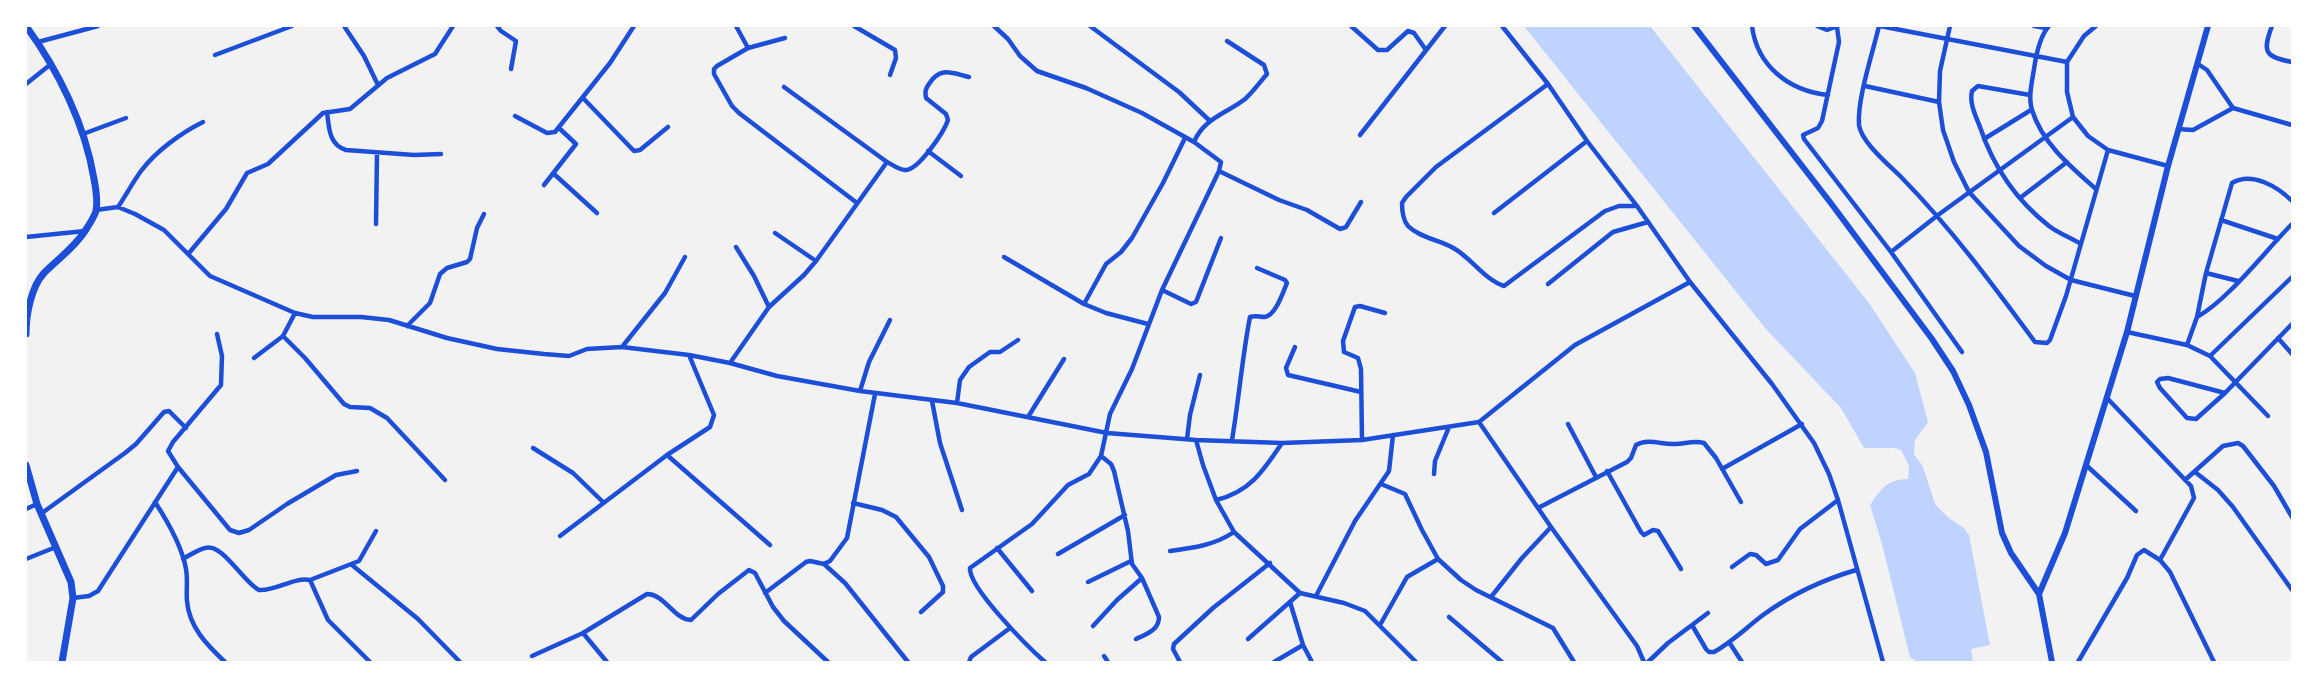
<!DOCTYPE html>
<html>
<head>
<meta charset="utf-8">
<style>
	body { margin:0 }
	#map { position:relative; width:2318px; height:688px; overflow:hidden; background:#f2f2f2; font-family:"Libre Baskerville",serif }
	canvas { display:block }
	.frame { position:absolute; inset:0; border:27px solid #fff; pointer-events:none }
</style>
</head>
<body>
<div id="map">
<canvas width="2318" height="688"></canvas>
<div class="frame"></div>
</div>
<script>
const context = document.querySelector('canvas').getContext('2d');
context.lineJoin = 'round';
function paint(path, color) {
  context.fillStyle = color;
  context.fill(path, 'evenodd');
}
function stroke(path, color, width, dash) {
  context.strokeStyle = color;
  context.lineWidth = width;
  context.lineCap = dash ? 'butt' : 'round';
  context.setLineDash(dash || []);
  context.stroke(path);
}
paint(new Path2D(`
	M1524 26H1650L1869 303 1915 373 1928 422 1915 440 1914 454 1923 467 1935 504 1949 518 1964 528 1969 535 1990 645 1971 649 1973 662H1918L1910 657 1882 544 1870 505C1882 488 1886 480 1908 479L1909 466 1901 450 1894 448H1864L1841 408 1765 328Z`), '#bfd3fe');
stroke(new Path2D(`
	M344 26 364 56 378 85
	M497 26 501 31 516 41 511 69
	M736 26 748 48
	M854 26 895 50 896 58 890 75
	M994 26 1008 39 1020 56 1037 71 1086 88 1142 113 1194 142 1221 162 1219 171 1162 290 1132 369 1110 414 1101 456 1089 474 1068 485 1032 524 970 568C968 587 1029 648 1045 662
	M1090 26 1179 92 1210 121
	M1351 26 1378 50H1387L1408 31 1414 33 1426 50
	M1502 26 1548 84 1587 141 1637 206 1690 282 1772 384 1814 443 1829 474 1838 500 1883 662
	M1752 26C1757 66 1789 91 1828 95
	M1817 26 1827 30 1838 26
	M1879 26C1873 52 1857 99 1859 125 1861 142 1889 165 1902 178 1951 228 1993 285 2035 342L2047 343 2050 340 2066 296 2108 150
	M1880 26 2067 62
	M1950 26 1940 71 1939 102 1943 130 1954 162 1969 192 2019 246 2046 266 2071 280 2135 296
	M2034 26 2046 28
	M2049 26C2040 36 2036 55 2034 69 2032 82 2028 97 2032 110 2042 143 2071 167 2096 189
	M2096 26 2084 36 2067 62V92L2073 117 2088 136 2108 150 2168 166
	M2272 26C2262 52 2265 57 2292 62
	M1837 27 1839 42 1822 121 1818 128 1803 135 1804 139 1891 252 1962 352
	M785 38 748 48 717 66 714 69V74L732 106 739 113 857 203
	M38 42 98 26
	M215 55 292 26
	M2198 64 2207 70 2233 108
	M26 84 51 64
	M1548 84 1436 167 1406 197 1402 203C1402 211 1403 220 1408 226 1420 238 1441 240 1455 249 1472 259 1485 280 1504 286L1605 211 1619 206H1636
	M1865 86 1939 102
	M784 87 887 162C893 165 899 170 905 170 918 171 944 132 948 120L946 114 926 98C925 92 925 89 929 84 940 66 952 73 969 77
	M2030 95 1978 86 1972 91C1969 104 1976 116 1980 127 1993 166 2016 200 2049 226 2058 233 2071 238 2081 244
	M583 98 634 151 640 150 668 127
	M327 112C329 128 329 145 346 150L414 155 441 154
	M515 116 547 133 555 132 610 63 634 26
	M2178 129 2193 130 2233 108 2292 125
	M83 134 126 118
	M1360 135 1445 26
	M1984 139 2031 110
	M1194 142C1204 118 1226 114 1245 99 1253 92 1260 82 1267 74L1264 65 1227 41
	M928 151 961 176
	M1219 171 1279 200 1307 210 1340 229 1346 227 1361 202
	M554 174 597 213
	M544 185 576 144 559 128
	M2020 198 2067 162
	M118 207C126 195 133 182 141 171 156 151 181 133 203 122
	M96 210 118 207 135 214 164 230 210 276 295 313 313 317H361L389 320 447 338 497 349 544 354 569 356 587 349 622 347 689 355 730 363 777 376 860 391 957 403 1107 433 1196 440 1282 443 1362 440 1479 422 1575 345 1690 282
	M1494 213 1587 141
	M2221 220 2278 239
	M376 224 377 153
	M775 233 816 261
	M26 237 85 231
	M736 247 754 276 769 307
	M1891 252 1938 215 2073 117
	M189 253 226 209 247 173 268 164 323 113 350 109 387 78 435 54 453 26
	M1004 257 1084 304 1106 313 1148 324
	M2206 273 2238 281
	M1548 284 1613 232 1648 222
	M1162 290 1191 304 1196 302 1221 238
	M1084 304 1106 264 1121 252 1132 238 1163 183 1185 138
	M2197 317C2228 300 2266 250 2292 224
	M407 326 430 303 440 274 447 268 467 262 470 259 477 228 484 214
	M2127 332 2187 345 2210 356 2268 416
	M217 334 222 356 221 385 173 442 168 451 178 467 230 530 239 533 249 530 287 504 336 475 357 471
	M283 336 305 358 344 404 350 407 370 408 387 418 445 480
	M2278 338 2292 354
	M2187 345 2197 317 2206 273 2232 183C2252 171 2278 187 2292 201
	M622 347 665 293 685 257
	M1295 347 1286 368 1288 375 1361 392
	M2210 356 2292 277
	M254 358 283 336 295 313
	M730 363 769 307 804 275 816 261 887 162
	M860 391 869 362 890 320
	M2225 393 2168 378 2160 379 2157 382 2160 388 2187 418 2196 419 2225 393 2292 324
	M2107 398 2191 486 2194 498 2160 560
	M932 401 940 443 962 510
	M957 403 960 380 969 367 990 352H1000L1018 340
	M1028 417 1064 359
	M1479 422 1551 527 1637 646 1644 662
	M1568 424 1596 477
	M1187 439 1190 415 1200 375
	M1196 440 1203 465 1216 500 1234 532 1300 593 1344 603 1365 611 1416 662
	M1232 440C1239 399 1242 358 1250 317 1256 315 1259 317 1265 317 1276 315 1283 292 1287 283L1285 280 1257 268
	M1362 440 1361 369 1358 358 1344 352 1343 341 1355 307 1360 306 1385 313
	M533 448 573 473 603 502
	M667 455 770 545
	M1101 456 1111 464 1114 471 1128 531 1132 564 1142 578 1159 617C1159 630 1147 634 1136 639
	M2086 465 2136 511
	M1722 469 1802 424
	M1607 471 1641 532 1644 535 1653 530 1658 531 1681 569
	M2195 472 2218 490 2233 507 2292 590
	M1434 474 1435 461 1449 427
	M2185 480 2223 446 2238 443 2243 446 2274 486 2292 517
	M1381 484 1405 494 1422 530 1438 559 1461 580 1476 590 1553 628 1574 662
	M1216 500C1250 492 1264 470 1282 443
	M155 502C168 522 182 546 186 569 188 580 186 591 187 601 189 627 207 645 225 662
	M853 503 882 510 896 517 929 557 943 586V592L921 612
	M1538 508 1627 462 1631 458 1636 445C1649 438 1662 445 1675 444 1685 444 1693 440 1704 443L1716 458 1741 502
	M26 509 37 504
	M42 513 125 453 136 444 164 412 169 411 186 428
	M560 536 667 455 710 427 714 415 689 355
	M997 548 1032 591
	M1170 551C1193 548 1215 545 1234 532
	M1058 554 1125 515
	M26 559 56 547
	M183 559C190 555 197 550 205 548 222 542 243 582 259 590 277 591 293 577 310 580L328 620 370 662
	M824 564 845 583 908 662
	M352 565 418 619 460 662
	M1732 567 1750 554 1756 555 1766 564 1778 560 1800 529 1838 500
	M310 580 359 561 376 531
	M1088 582 1131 561
	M765 593 806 562 810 561 824 564 830 561 847 538 875 394
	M1316 596 1355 521 1389 471 1393 435
	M1491 597 1522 558 1551 527
	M73 598 89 596 98 591 178 467
	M1290 602 1303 645 1312 662
	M1449 617 1502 662
	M1380 625 1407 577 1438 559
	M1692 625 1706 649 1709 652H1714C1732 642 1747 627 1763 615 1792 594 1822 580 1856 570
	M1093 626 1117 600 1142 578
	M583 633 607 662
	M1248 639 1300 593
	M1729 642 1742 662
	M532 656 583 633 647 594C665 594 673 619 691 620L718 594 749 570 755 573 773 607 784 621 828 662
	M1104 656 1108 662
	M969 662 971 657 1010 628
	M1180 662 1173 649 1174 644 1213 608 1270 563
	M1274 662 1303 645
	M1648 662 1668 643 1708 613
	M2078 662 2127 578 2137 555 2144 550 2160 560 2170 572 2214 662`), '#1d4ed8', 4.5);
stroke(new Path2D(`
	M1694 26 1830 202 1932 339 1953 371 1969 405 1986 452 2002 533 2011 553 2039 594
	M2052 662 2039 594 2065 533 2127 332 2168 166 2208 26`), '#1d4ed8', 6);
stroke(new Path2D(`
	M26 334C26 315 31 287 44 273 58 259 74 248 85 231 89 225 94 217 96 211 98 201 96 189 94 179 85 124 58 70 26 26
	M26 465 37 504 71 582 73 598 62 662`), '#1d4ed8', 7);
</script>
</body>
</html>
